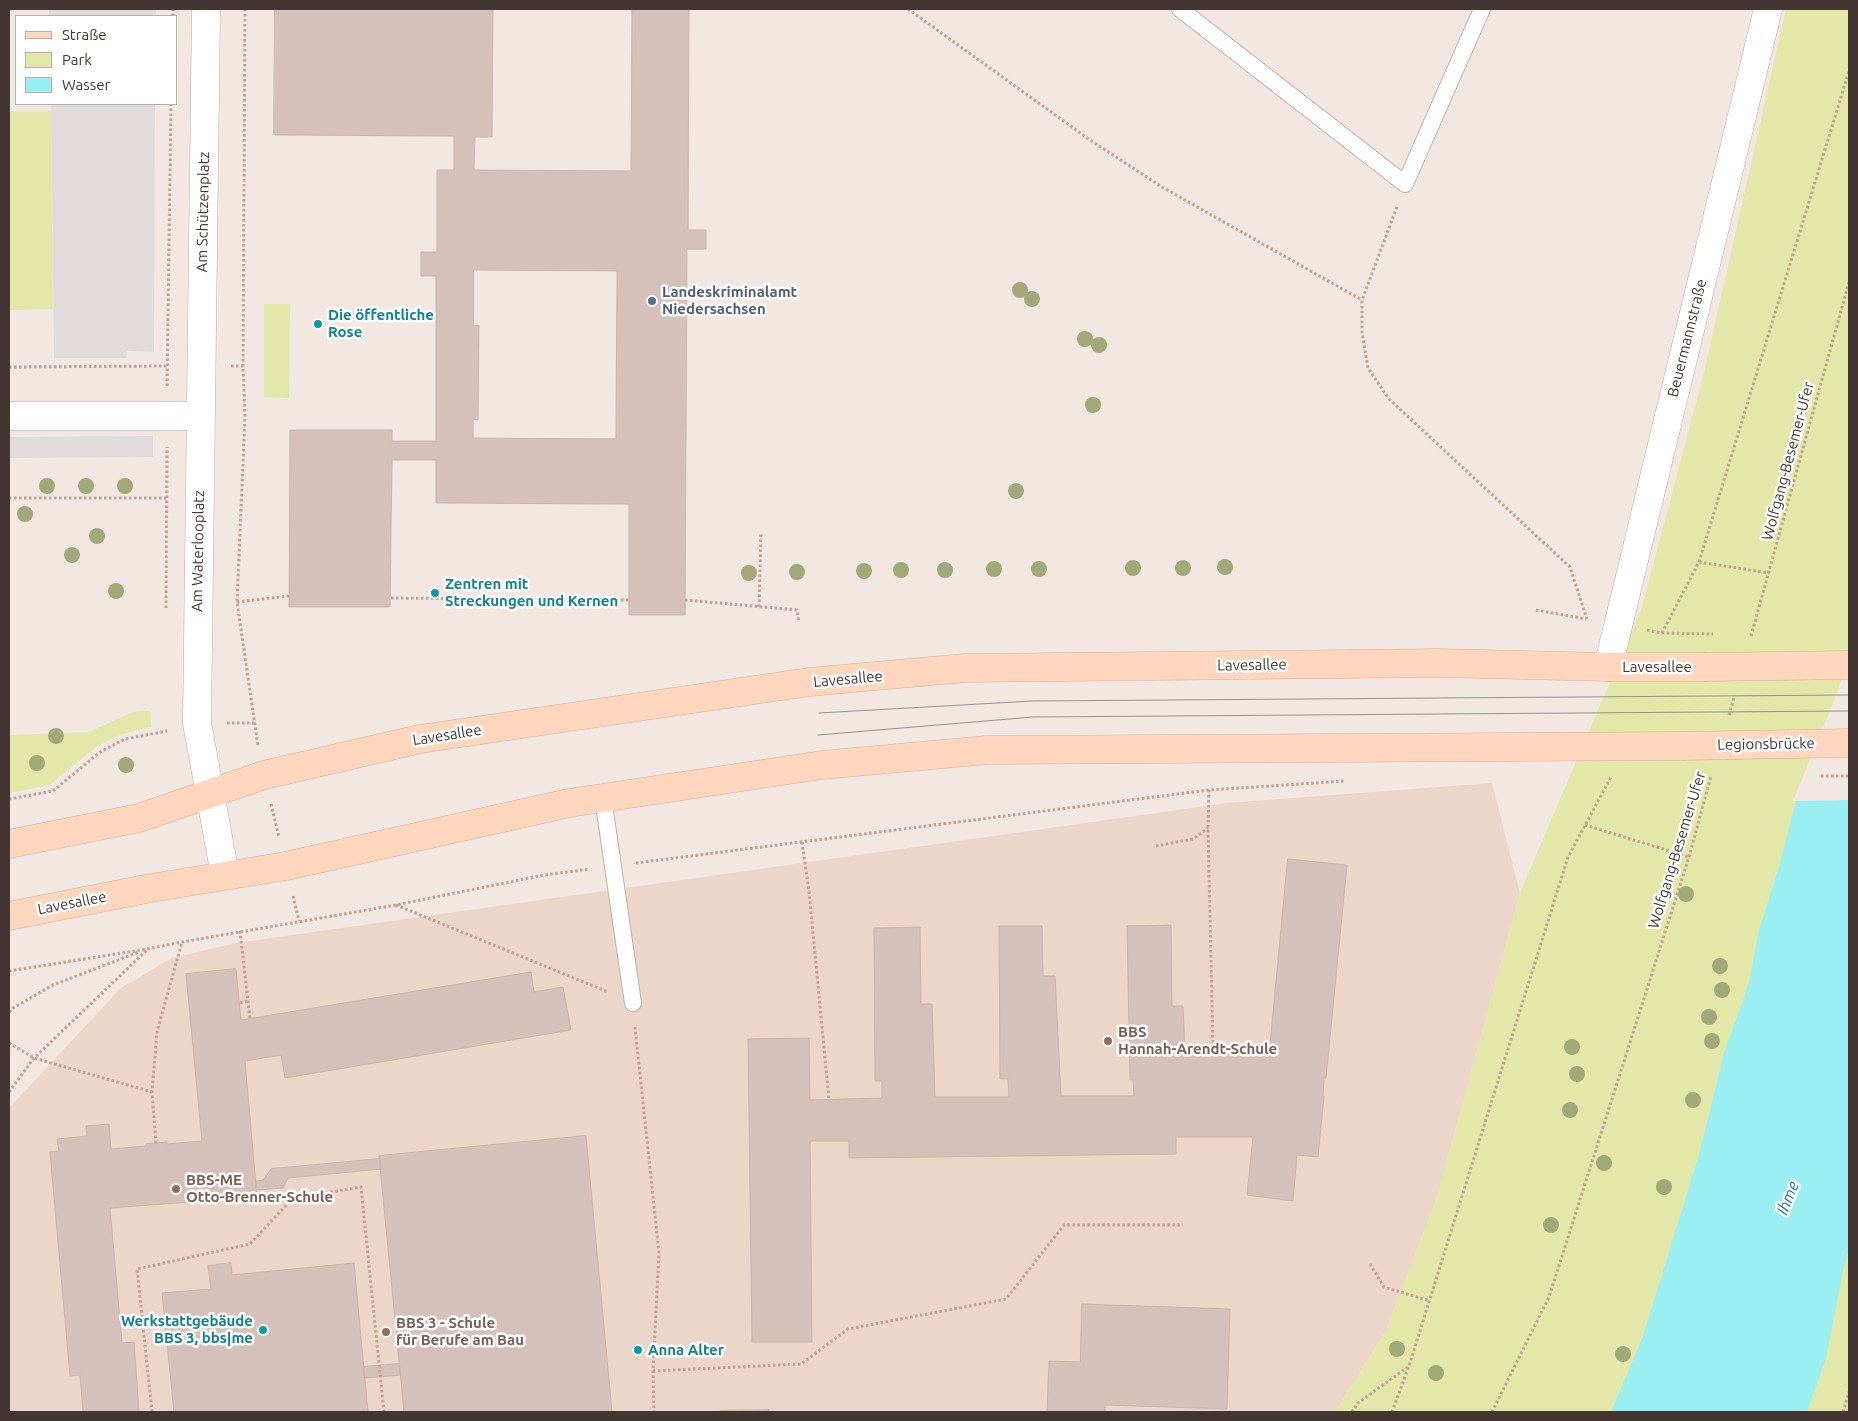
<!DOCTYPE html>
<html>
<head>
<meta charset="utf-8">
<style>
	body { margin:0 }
	#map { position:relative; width:1858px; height:1421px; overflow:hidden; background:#f2e7e1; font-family:Ubuntu,sans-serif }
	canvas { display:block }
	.frame { position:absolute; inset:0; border:10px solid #433632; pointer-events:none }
	.legend { position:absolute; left:15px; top:15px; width:162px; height:90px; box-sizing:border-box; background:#fff; border:1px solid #b4afad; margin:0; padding:6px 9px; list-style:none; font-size:15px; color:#433632 }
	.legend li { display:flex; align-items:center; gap:10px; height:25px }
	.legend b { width:25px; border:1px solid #b4afad }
</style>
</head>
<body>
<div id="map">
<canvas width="1858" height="1421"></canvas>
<div class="frame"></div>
<ul class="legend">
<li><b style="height:6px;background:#ffd7be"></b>Straße</li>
<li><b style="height:14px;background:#e3e8a8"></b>Park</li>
<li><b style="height:14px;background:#9aeff2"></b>Wasser</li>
</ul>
</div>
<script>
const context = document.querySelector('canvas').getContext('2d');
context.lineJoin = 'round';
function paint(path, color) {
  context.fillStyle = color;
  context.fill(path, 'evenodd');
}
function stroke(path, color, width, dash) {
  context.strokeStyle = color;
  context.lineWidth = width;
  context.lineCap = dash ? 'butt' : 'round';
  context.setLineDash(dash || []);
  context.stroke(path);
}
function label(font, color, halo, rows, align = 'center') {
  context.font = font + ' Ubuntu,sans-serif';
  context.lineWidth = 5;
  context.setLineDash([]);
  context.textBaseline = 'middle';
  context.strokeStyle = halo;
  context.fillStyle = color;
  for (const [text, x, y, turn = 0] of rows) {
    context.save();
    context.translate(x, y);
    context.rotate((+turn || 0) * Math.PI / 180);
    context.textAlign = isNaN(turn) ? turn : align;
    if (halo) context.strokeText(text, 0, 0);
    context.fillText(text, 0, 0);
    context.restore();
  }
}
paint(new Path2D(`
	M1492 783 1520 893 1437 1197 1386 1331 1335 1412H9V1108L121 988 172 958 236 943 1227 803Z`), '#ecd6ca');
paint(new Path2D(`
	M1786 9H1849V1412H1335L1386 1331 1437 1196 1520 893 1642 607 1703 377Z
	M9 111H51L53 309 9 310Z
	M264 304H290L289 398 264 397Z
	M150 711 151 727 122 734 96 747 50 785 9 793V735L89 732 133 712Z`), '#e3e8a8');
paint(new Path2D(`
	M49 9H156V16H49Z
	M51 104H155L154 352 127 351 126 358H54Z
	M153 436V457L9 458V437Z`), '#e1dcdb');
paint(new Path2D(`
	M1849 659V1250L1844 1266 1826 1358 1807 1412H1611L1643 1336 1699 1155 1724 1053 1749 983 1759 930 1779 867 1796 801 1841 692Z`), '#9aeff2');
paint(new Path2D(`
	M1849 657V800L1793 801 1838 691 1847 658Z`), '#f2e7e1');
const building = new Path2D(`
	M275 9H493L492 137H475L474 170 631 171 632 9H689L688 230H706V249H687L685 615H629V504L436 503V460H392L390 607H289L290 430H392V441H436V276H421V252H437V170H454V136L274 135ZM474 270 617 271 616 439 473 438V419L478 420 479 325 474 326Z
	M1288 859 1347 865 1326 1078H1324L1323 1096H1324L1318 1157 1297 1155 1293 1201 1247 1195 1253 1137H1176V1154L849 1158V1141H810L812 1342H752L748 1039 809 1038 810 1100 882 1098V1081H875L874 928 920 927 921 1004H932L935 1097H1009L1008 1079H1000L999 926H1042L1043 976H1055L1061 1096H1134L1133 1079 1130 1080 1127 926 1171 925 1172 1006H1183L1185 1053H1202L1203 1048 1209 1046 1221 1048 1225 1054 1269 1051Z
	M236 969 241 1020 531 972 534 992 563 987 571 1030 285 1078 281 1055 245 1061 257 1197 110 1208 122 1343 134 1342 139 1412H83L80 1375 70 1376 50 1152 59 1151 57 1139 87 1136 86 1126 109 1124 111 1149 146 1146V1144L156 1143 167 1142V1144L202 1141 186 974Z
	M586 1136 612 1412H404L379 1156Z
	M380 1159 381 1169 288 1178 283 1188 257 1190 256 1181 263 1180 271 1169Z
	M231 1263 232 1275 354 1263 368 1412H174L162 1293 211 1289 208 1266Z
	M1082 1304 1230 1309 1227 1409 1105 1405V1412H1047L1049 1361 1080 1362Z
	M399 1364 401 1375 364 1378 363 1367Z
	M769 1410V1412H720V1411Z`);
paint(building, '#d6c0ba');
stroke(building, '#ceb3aa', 1);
const service = new Path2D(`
	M1180 9 1405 184 1482 9
	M603 798 633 1003`);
const minor = new Path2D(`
	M206 9 197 723 225 875
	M9 416H201
	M1608 667 1768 9`);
const secondary = new Path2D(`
	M9 844 139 818 264 775 420 739 809 682 965 668 1439 663 1608 667H1704
	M9 916 151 888 286 866 569 803 822 765 987 750 1683 746`);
stroke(service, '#c0afa7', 18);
stroke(minor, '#c0afa7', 29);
stroke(secondary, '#daad93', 29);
stroke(new Path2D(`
	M245 9 243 366 245 416 237 602 258 746
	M908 9 1090 140 1162 187 1362 300
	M173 16V9
	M1397 207 1362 300V332L1368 368 1389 399 1570 567 1587 619
	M231 366H243
	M9 367 167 366
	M167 386 171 104
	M9 498H166
	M1699 562 1769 573
	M391 598 629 600
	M685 600 797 610 799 622
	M237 602 289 596
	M759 607 761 533
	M166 608 167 447
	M1536 610 1586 619
	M1647 630 1662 633 1713 634
	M1662 633 1699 562 1849 71
	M1751 636 1849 282
	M1729 715 1734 697
	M227 723H254
	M1209 790 1208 828 1213 1047
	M9 799 53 791 100 752 125 739 167 731
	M271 804 279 837
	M1585 825 1689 857
	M802 842 809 891 829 1100
	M1156 846 1193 839 1208 828
	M636 863 1209 790 1345 781
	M293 896 299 921
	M396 905 608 992
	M240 931 250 1019
	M9 971 147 949 182 942 396 905 544 875 590 869
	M240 1003 248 1001
	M9 1012 13 1008 53 985 139 952
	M635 1027 659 1253 653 1371 654 1412
	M9 1043 34 1058 152 1092
	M9 1092 34 1058 147 950
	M156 1143 152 1092 157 1032 182 942
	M1370 1264 1384 1287 1430 1301
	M653 1371 801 1364 848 1329 1006 1299 1064 1225H1183
	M152 1412 137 1269 250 1244 292 1199 361 1187 384 1412
	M1352 1412 1358 1403 1408 1367
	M1392 1412 1409 1366 1568 857 1611 777
	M1492 1412 1549 1297 1689 857 1711 776
	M1843 1412 1849 1392`), '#bfa195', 3, [2.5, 2.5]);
stroke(service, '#fff', 16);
stroke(minor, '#fff', 28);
stroke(secondary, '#ffd7be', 28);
stroke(new Path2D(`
	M819 713 1033 701 1849 695
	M818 735 1033 717 1849 711`), '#939393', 1);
const secondaryBridge = new Path2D(`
	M1704 667 1849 665
	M1683 746 1849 743`);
stroke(secondaryBridge, '#daad93', 29, []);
stroke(new Path2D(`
	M1821 776H1849`), '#bfa195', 3, [2.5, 2.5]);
stroke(secondaryBridge, '#ffd7be', 28);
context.fillStyle = '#a2a979';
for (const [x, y] of [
	[1020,290],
	[1032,299],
	[1085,339],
	[1099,345],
	[1093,405],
	[47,486],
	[86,486],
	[125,486],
	[1016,491],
	[25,514],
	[97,536],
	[72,555],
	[1225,567],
	[1133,568],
	[1183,568],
	[994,569],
	[1039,569],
	[901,570],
	[945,570],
	[864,571],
	[797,572],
	[749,573],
	[116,591],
	[56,736],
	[37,763],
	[126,765],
	[1686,894],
	[1720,966],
	[1722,990],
	[1709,1017],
	[1712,1041],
	[1572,1047],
	[1577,1074],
	[1693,1100],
	[1570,1110],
	[1604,1163],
	[1664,1187],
	[1551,1225],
	[1397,1349],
	[1623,1354],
	[1436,1373]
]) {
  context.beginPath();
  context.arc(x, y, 8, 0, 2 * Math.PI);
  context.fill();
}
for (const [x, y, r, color] of [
	[652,301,5,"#5c6f8a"],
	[318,324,5,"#0f9aa8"],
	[435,593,5,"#0f9aa8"],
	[1108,1041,5,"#8d6e63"],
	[176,1189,5,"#8d6e63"],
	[263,1330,5,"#0f9aa8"],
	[386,1332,5,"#8d6e63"],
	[638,1350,5,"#0f9aa8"]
]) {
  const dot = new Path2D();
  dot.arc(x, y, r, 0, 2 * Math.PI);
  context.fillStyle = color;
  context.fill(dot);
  stroke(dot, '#fff', 2);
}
label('15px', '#433632', '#fff', [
	["Am Schützenplatz",203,212,-89],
	["Beuermannstraße",1687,338,-76],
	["Wolfgang-Besemer-Ufer",1788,461,-75],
	["Am Waterlooplatz",198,551,-89],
	["Lavesallee",1252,665,-1],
	["Lavesallee",1657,667],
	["Lavesallee",848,679,-5],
	["Lavesallee",447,735,-9],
	["Legionsbrücke",1766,744,-1],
	["Wolfgang-Besemer-Ufer",1677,850,-73],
	["Lavesallee",72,903,-11]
]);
label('bold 15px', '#4e5e75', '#fff', [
	["Landeskriminalamt",662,292],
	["Niedersachsen",662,309]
], 'left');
label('bold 15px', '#0d838f', '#fff', [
	["Die öffentliche",328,315],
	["Rose",328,332],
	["Zentren mit",445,584],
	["Streckungen und Kernen",445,601],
	["Werkstattgebäude",253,1321,"right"],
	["BBS 3, bbs|me",253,1338,"right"],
	["Anna Alter",648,1350]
], 'left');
label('bold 15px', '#785e54', '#fff', [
	["BBS",1118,1032],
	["Hannah-Arendt-Schule",1118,1049],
	["BBS-ME",186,1180],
	["Otto-Brenner-Schule",186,1197],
	["BBS 3 - Schule",396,1323],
	["für Berufe am Bau",396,1340]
], 'left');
label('italic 16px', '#217c82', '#fff', [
	["Ihme",1788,1198,-68]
]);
</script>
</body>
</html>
